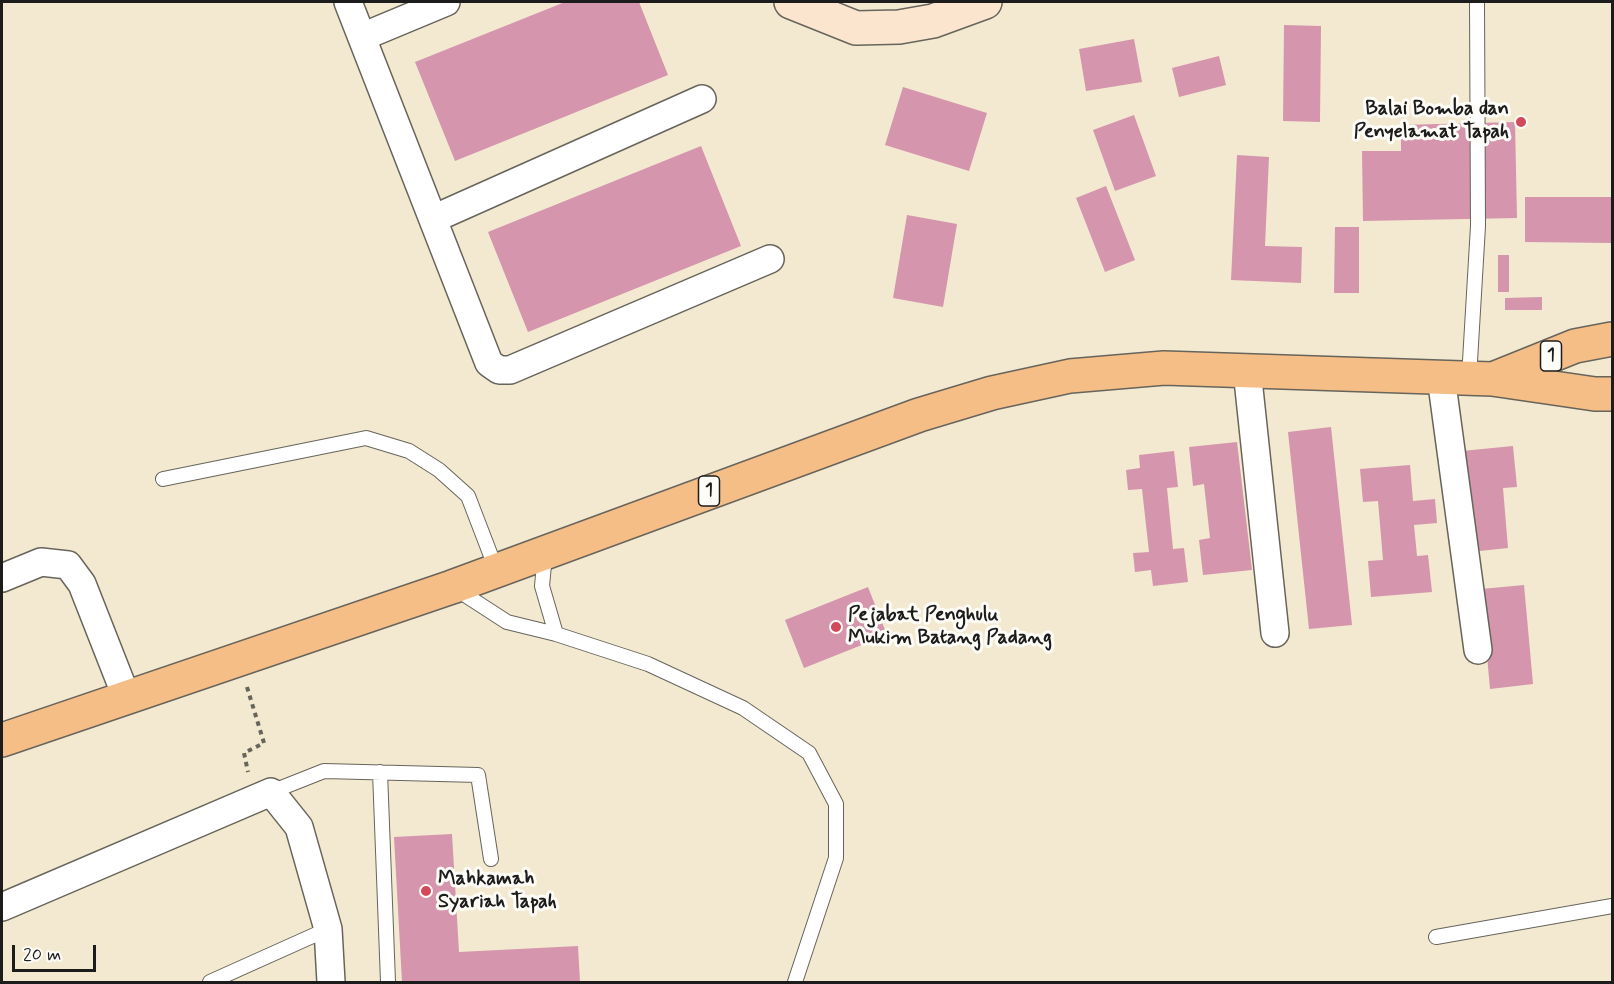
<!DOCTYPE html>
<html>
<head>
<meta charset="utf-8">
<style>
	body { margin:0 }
	#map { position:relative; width:1614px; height:984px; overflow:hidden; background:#f2e9d0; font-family:Mynerve,sans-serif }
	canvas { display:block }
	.frame { position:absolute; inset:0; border:3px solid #1c1c1c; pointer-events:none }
	.scale { position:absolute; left:12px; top:945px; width:84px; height:27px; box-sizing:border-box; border:3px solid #1c1c1c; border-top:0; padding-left:8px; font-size:18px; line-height:21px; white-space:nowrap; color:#1c1c1c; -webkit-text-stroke:4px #fdfcf7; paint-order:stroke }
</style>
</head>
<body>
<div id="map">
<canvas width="1614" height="984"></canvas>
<div class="frame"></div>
<div class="scale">20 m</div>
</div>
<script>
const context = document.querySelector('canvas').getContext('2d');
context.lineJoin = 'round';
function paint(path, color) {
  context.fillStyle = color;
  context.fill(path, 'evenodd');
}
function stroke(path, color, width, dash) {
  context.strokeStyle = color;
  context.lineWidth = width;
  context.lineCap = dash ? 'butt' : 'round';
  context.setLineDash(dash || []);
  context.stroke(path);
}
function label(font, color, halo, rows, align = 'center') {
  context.font = font + ' Mynerve,sans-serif';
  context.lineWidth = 6;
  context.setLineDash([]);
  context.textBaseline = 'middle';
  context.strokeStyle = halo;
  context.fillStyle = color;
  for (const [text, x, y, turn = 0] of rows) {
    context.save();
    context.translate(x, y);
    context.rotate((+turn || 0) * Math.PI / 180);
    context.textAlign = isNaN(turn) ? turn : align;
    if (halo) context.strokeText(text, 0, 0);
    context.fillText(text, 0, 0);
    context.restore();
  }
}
paint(new Path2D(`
	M565 2H639L668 75 455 161 415 62Z
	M1284 25 1321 26 1320 122 1283 121Z
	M1134 39 1142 82 1086 91 1079 49Z
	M1219 56 1226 85 1179 97 1172 68Z
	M903 87 987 113 969 171 885 145Z
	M1134 115 1156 176 1115 191 1093 130Z
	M1515 122 1517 218 1363 221 1362 151H1401V125Z
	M701 146 741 246 528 332 488 232Z
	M1237 155 1269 157 1265 246 1302 247 1301 283 1231 280Z
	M1106 186 1135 260 1105 272 1076 198Z
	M1525 197H1612V243L1525 242Z
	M907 215 957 224 943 307 893 298Z
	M1335 227H1359V293H1334Z
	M1498 255H1509V292H1498Z
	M1542 297V310H1505V298Z
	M1331 427 1352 625 1309 629 1288 432Z
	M1237 442 1252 570 1203 575 1199 540 1210 538 1204 484 1193 486 1189 447Z
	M1513 446 1517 487 1503 488 1508 548 1470 552 1462 451Z
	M1174 451 1178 487 1167 488 1173 549 1184 548 1188 582 1153 586 1151 570 1135 572 1133 553 1149 552 1142 489 1128 490 1126 470 1140 468 1139 455Z
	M1410 465 1413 501 1435 499 1437 523 1414 525 1417 556 1428 555 1432 592 1371 597 1368 561 1383 560 1378 501 1363 502 1360 469Z
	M1524 585 1533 684 1490 689 1481 589Z
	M868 587 887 635 804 668 785 620Z
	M452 834 459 952 578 946 580 982H402L394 837Z`), '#d495ad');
const lane = new Path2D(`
	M1469 378 1478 226 1477 2
	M163 479 366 438 409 451 439 470 468 496 496 569
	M456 589 507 622 556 634 542 586 545 554
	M556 634 648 664 743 708 809 753 836 804V858L795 982
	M380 772 388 982
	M271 792 324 771 478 775 491 859
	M1436 937 1612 906
	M210 982 328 929`);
const street = new Path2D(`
	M348 2 489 363 499 370H510L770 259
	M362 37 446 2
	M433 219 702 99
	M1247 370 1275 633
	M1441 377 1478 650
	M2 578 41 562 68 565 82 584 126 696
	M2 907 271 792 299 827 328 929 331 982`);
const secondary = new Path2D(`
	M791 2 856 28 899 27 933 21 985 2`);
const highway = new Path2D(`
	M1493 379 1575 346 1612 339
	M2 740 452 587 919 415 992 393 1070 376 1164 368 1492 379 1595 394H1612`);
stroke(lane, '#67645b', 16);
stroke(street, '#67645b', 30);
stroke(secondary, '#67645b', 36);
stroke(highway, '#67645b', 36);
stroke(new Path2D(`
	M247 687 264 743 244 753 248 772`), '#67645b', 4, [4.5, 4.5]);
stroke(lane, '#fff', 14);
stroke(street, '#fff', 27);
stroke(secondary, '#fbe5cf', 33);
stroke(highway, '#f6be87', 33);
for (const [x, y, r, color] of [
	[1521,122,6,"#d1495b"],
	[836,627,6,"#d1495b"],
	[426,891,6,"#d1495b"]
]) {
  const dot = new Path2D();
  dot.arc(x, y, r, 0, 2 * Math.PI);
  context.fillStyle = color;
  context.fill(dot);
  stroke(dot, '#fdfcf7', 2);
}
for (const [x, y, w] of [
	[1551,356,21],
	[709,491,21]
]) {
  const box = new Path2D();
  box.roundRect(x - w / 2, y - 15, w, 30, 4.5);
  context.fillStyle = '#fdfcf7';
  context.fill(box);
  stroke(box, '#1c1c1c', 1.5);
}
label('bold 18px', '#1c1c1c', null, [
	["1",1551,356],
	["1",709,491]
]);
label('bold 20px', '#1c1c1c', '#fdfcf7', [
	["Balai Bomba dan",1509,110,"right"],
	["Penyelamat Tapah",1509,133,"right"],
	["Pejabat Penghulu",848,616],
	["Mukim Batang Padang",848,639],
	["Mahkamah",438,880],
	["Syariah Tapah",438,903]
], 'left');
</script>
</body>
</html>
